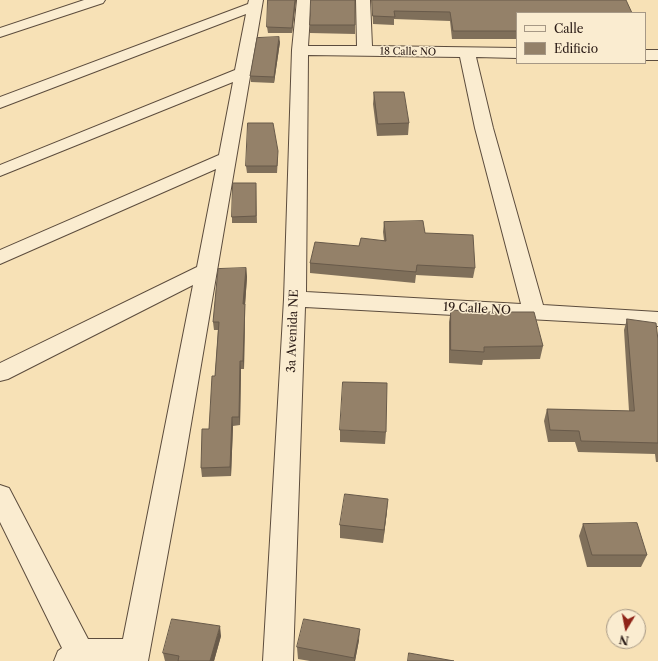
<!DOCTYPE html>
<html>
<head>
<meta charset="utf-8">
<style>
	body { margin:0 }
	#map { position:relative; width:658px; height:661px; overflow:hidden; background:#f7e1b6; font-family:"Libre Caslon Text",serif }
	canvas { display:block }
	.legend { position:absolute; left:516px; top:12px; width:130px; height:52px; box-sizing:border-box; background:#faecd0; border:1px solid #a69885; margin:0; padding:5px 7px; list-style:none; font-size:12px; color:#291a15 }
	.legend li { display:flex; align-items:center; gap:8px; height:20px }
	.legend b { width:20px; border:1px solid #a69885 }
	.north { position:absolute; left:606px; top:609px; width:40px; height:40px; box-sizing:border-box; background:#faecd0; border:1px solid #a69885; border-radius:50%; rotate:190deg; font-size:11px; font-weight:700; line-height:16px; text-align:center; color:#291a15 }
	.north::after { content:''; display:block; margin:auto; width:14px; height:18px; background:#8f2418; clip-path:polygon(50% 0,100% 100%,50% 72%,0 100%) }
</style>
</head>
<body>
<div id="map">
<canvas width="658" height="661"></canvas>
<ul class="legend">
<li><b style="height:5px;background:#faecd0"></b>Calle</li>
<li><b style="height:11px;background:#948169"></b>Edificio</li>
</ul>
<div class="north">N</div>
</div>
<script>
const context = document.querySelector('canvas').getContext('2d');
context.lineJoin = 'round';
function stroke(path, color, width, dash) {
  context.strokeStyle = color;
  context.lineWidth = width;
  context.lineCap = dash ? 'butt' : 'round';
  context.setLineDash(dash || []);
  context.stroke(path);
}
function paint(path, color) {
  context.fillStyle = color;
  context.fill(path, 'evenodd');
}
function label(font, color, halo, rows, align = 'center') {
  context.font = font + ' "Libre Caslon Text",serif';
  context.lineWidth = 3;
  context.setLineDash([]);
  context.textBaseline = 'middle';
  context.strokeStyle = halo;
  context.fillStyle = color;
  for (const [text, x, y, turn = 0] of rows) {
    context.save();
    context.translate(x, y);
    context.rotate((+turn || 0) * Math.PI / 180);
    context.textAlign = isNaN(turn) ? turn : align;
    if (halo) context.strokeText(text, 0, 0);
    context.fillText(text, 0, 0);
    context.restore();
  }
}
const minor = new Path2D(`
	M84 0H105L103 3 0 37V28Z
	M249 0H263L184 465 148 661H54L58 651 62 648 0 522V485L9 488 88 639H123L193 285 8 379 0 381V363L197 267 216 169 0 264V250L219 155 233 82 0 176V165L235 70 246 14 0 108V97L248 4Z
	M297 0H311L308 46H357L356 0H370L372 46 517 48V58L476 57 493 128 543 305 658 312V326L305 307 293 661H263L284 299 292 50ZM308 55 460 57 475 128 521 304 306 292Z
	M645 50H658V60H645Z`);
stroke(minor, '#5c4c3d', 2);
paint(minor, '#faecd0');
paint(new Path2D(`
	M296 0 292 33H268L267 27Z
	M355 0V34L310 33V25Z
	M372 0H626L517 13V39H452L450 21 394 19V25L373 24Z
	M280 42 274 83 251 82 250 76Z
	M374 92 409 123 408 135 377 136 373 104Z
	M278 157 277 173H247L246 166Z
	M256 183 257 223H232V217Z
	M384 222 425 233 475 268 473 278 416 275 415 283 310 273V263L359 246 384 240 383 232Z
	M246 268 247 277 245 305V312L244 369H241L240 425 233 426 231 476 202 477 201 468 209 429 215 376 218 330H214L213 322Z
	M451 310 543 346 540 359 483 360 482 365 449 363V322Z
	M627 319 658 340V462H656L655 454 578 452 575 442H548L544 421 547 409 629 411 624 330Z
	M340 430 386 432 385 444 340 442Z
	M387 511 383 543 340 538V525Z
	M583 524 647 555 641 567H587L579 536Z
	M221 636 214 661H165L163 653Z
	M359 640 355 661H310L298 659 297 647Z`), '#7f6f5a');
paint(new Path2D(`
	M295 0H296L292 33V28Z
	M279 37 280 42 274 83V77Z
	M246 268 247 277 245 305V312L244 369 243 361V304Z
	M240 361 241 369 240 425 239 417Z
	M232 417 233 426 231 476 230 467Z
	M388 499 387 511 383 543 384 530Z
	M220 626 221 636 214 661H210Z
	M360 629 359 640 355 661H354Z`), '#685a4a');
const building = new Path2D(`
	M268 0H295L292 28 267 27Z
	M311 0H355V25H310Z
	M372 0H626L632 13H517V31H453L450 12 394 11 395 17 373 16Z
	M279 37 274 77 250 76 257 38Z
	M374 92H404L409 123 378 124Z
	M248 123H273L278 151 277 166H246Z
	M233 183H256V216L232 217Z
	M423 221 425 233 473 235 475 268 417 265 416 272 310 263 315 242 359 246 361 238 386 241 384 222Z
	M246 268 243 304H245L243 361H240L239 417H232L230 467 201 468 202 429H209L212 376H215L219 322H213L218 269Z
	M451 310 488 312H534L543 346 484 347V352L451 350Z
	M627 319 656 323 658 340V443L581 441 579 431 550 430 547 409 634 411Z
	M343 382 387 383 386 432 340 430Z
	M345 494 388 499 384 530 340 525Z
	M637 523 647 555H592L583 524Z
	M172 619 220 626 210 661H178L179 656 163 653Z
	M304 619 360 629 354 658 297 647Z
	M409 653 454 661H408Z`);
paint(building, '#948169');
stroke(building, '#685a4a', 1);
label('10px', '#291a15', '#faecd0', [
	["18 Calle NO",408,52,1]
]);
label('12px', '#291a15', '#faecd0', [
	["19 Calle NO",477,309,3],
	["3a Avenida NE",293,331,-88]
]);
</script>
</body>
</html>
